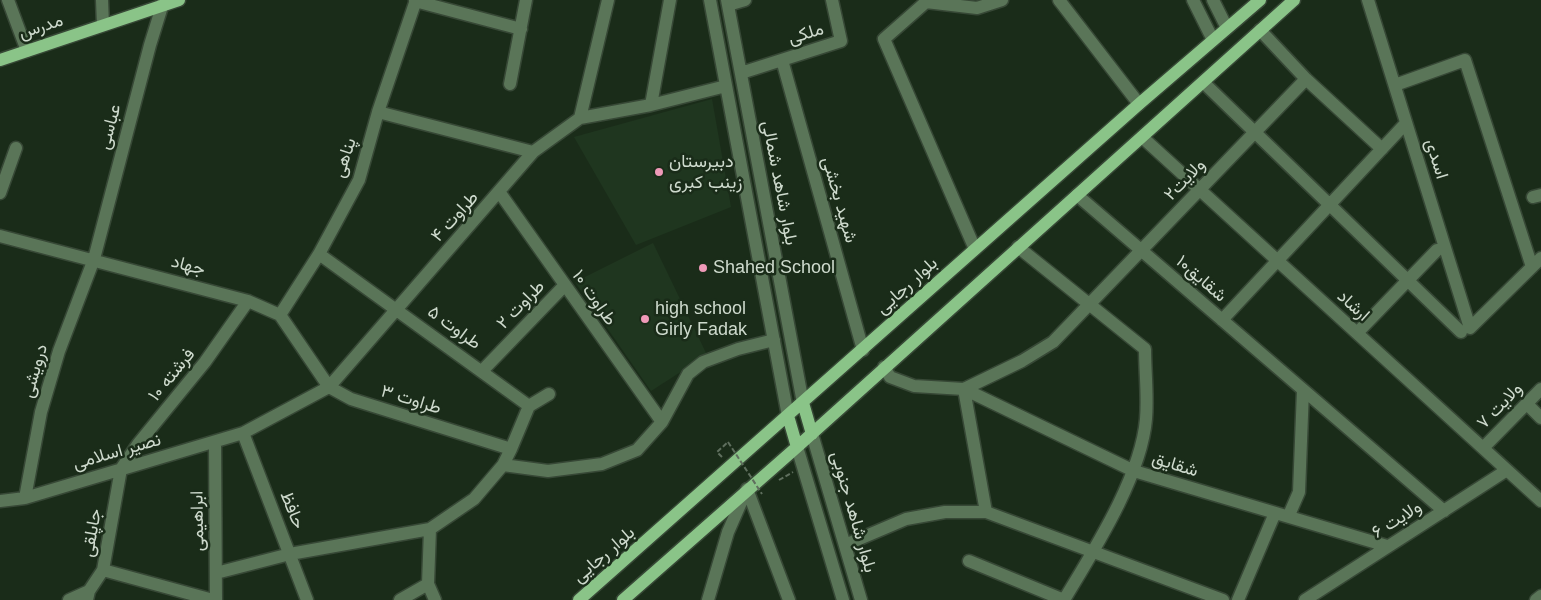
<!DOCTYPE html>
<html>
<head>
<meta charset="utf-8">
<style>
	body { margin:0 }
	canvas { display:block; background:#1a2c19 }
</style>
</head>
<body>
<canvas width="1541" height="600"></canvas>
<script>
const context = document.querySelector('canvas').getContext('2d');
context.lineJoin = 'round';
function paint(path, color) {
  context.fillStyle = color;
  context.fill(path, 'evenodd');
}
function stroke(path, color, width, dash) {
  context.strokeStyle = color;
  context.lineWidth = width;
  context.lineCap = dash ? 'butt' : 'round';
  context.setLineDash(dash || []);
  context.stroke(path);
}
function label(font, color, halo, rows, align = 'center') {
  context.font = font + ' Arial,Vazirmatn,sans-serif';
  context.lineWidth = 5;
  context.setLineDash([]);
  context.textBaseline = 'middle';
  context.strokeStyle = halo;
  context.fillStyle = color;
  for (const [text, x, y, turn = 0] of rows) {
    context.save();
    context.translate(x, y);
    context.rotate((+turn || 0) * Math.PI / 180);
    context.textAlign = isNaN(turn) ? turn : align;
    if (halo) context.strokeText(text, 0, 0);
    context.fillText(text, 0, 0);
    context.restore();
  }
}
paint(new Path2D(`
	M712 99 731 207 636 245 574 137Z
	M653 243 707 355 651 391 575 282Z`), '#1f361f');
const minor = new Path2D(`
	M8 0 27 51
	M102 0 103 25
	M710 0 788 416
	M727 0 803 403
	M925 0 926 2 977 8 1002 0
	M1059 0 1139 104
	M1193 0 1213 40
	M1213 0 1227 28
	M1368 0 1470 328 1541 258
	M415 1 521 29
	M926 2 884 39 975 249
	M728 5 745 0
	M1260 30 1306 79 1382 149
	M782 60 863 350
	M741 73 841 41 832 0
	M1204 83 1461 332
	M510 84 526 0
	M1395 85 1465 60 1532 267
	M651 105 670 0
	M378 112 533 152
	M580 118 608 0
	M1142 137 1541 501
	M0 193 16 148
	M500 193 662 422
	M1077 195 1444 511
	M1533 197 1541 195
	M0 236 248 301 280 315 329 387 351 399 511 449 503 465 474 499 430 529 290 554 216 573
	M1018 247 1145 349C1145 372 1148 396 1146 419 1141 477 1094 550 1064 600
	M319 254 529 406 511 449
	M280 315 319 254 359 180 378 112 416 0
	M1222 320 1406 123
	M1357 333 1437 250
	M884 367 890 377 914 386 964 389 1022 361 1053 342 1306 79
	M482 371 564 286
	M964 389 1134 471 1387 546
	M964 389 986 512
	M1527 404 1541 418
	M529 406 549 394
	M243 433 307 600
	M812 434 861 600
	M215 442 216 600
	M797 447 843 600
	M1483 448 1541 389
	M503 465 548 471 602 464 637 450 662 422 688 374 703 362 738 349 774 340
	M747 489 789 600
	M25 498 41 412 59 351 94 259 150 45 164 0
	M0 501 25 498 243 433 329 387 533 152 580 118 651 105 726 86
	M1289 515 1299 492 1303 390
	M430 529 428 584 435 600
	M845 545 906 519 945 512H986L1223 600
	M969 561 1064 600
	M103 570 213 600
	M69 600 89 591
	M87 600 89 591 103 570 121 469 138 444 205 362 248 301
	M400 600 428 584
	M708 600 728 532 746 491
	M1238 600 1275 513
	M1305 600 1507 470
	M1536 600 1541 596`);
const major = new Path2D(`
	M0 60 179 0
	M803 403 812 434
	M788 416 797 447
	M579 600 1139 104 1260 0
	M623 600 797 447 1294 0`);
stroke(minor, '#374836', 15);
stroke(major, '#374836', 15);
stroke(new Path2D(`
	M722 457 717 452 728 442
	M779 480 793 472`), '#5f6f5e', 2, [5, 2.5]);
stroke(minor, '#5a7558', 12);
stroke(major, '#8ac488', 12);
stroke(new Path2D(`
	M728 442 762 494`), '#5f6f5e', 2, [5, 2.5]);
for (const [x, y, r, color] of [
	[659,172,5,"#ef9ab8"],
	[703,268,5,"#ef9ab8"],
	[645,319,5,"#ef9ab8"]
]) {
  const dot = new Path2D();
  dot.arc(x, y, r, 0, 2 * Math.PI);
  context.fillStyle = color;
  context.fill(dot);
  stroke(dot, '#1a2c19', 2);
}
label('18px', '#cedacd', '#1a2c19', [
	["مدرس",41,27,-18],
	["ملکی",806,34,-17],
	["عباسی",110,127,-75],
	["پناهی",345,158,-72],
	["اسدی",1436,159,73],
	["ولایت۲",1185,180,-46],
	["بلوار شاهد شمالی",779,183,79],
	["شهید بخشی",839,200,74],
	["طراوت ۴",455,217,-48],
	["جهاد",188,266,15],
	["شقایق۱۰",1201,279,41],
	["بلوار رجایی",907,286,-42],
	["طراوت ۱۰",594,298,55],
	["طراوت ۲",521,305,-46],
	["ارشاد",1353,306,42],
	["طراوت ۵",454,328,36],
	["درویشی",35,371,-74],
	["فرشته ۱۰",172,375,-51],
	["طراوت ۳",411,400,17],
	["ولایت ۷",1500,406,-46],
	["نصیر اسلامی",117,452,-16],
	["شقایق",1175,465,17],
	["حافظ",292,510,68],
	["بلوار شاهد جنوبی",853,512,74],
	["ولایت ۶",1397,520,-32],
	["ابراهیمی",198,521,-91],
	["جاپلقی",92,533,-80],
	["بلوار رجایی",604,555,-41]
]);
label('18px', '#cedacd', '#1a2c19', [
	["دبیرستان",669,162],
	["زینب کبری",669,183],
	["Shahed School",713,268],
	["high school",655,309],
	["Girly Fadak",655,330]
], 'left');
</script>
</body>
</html>
